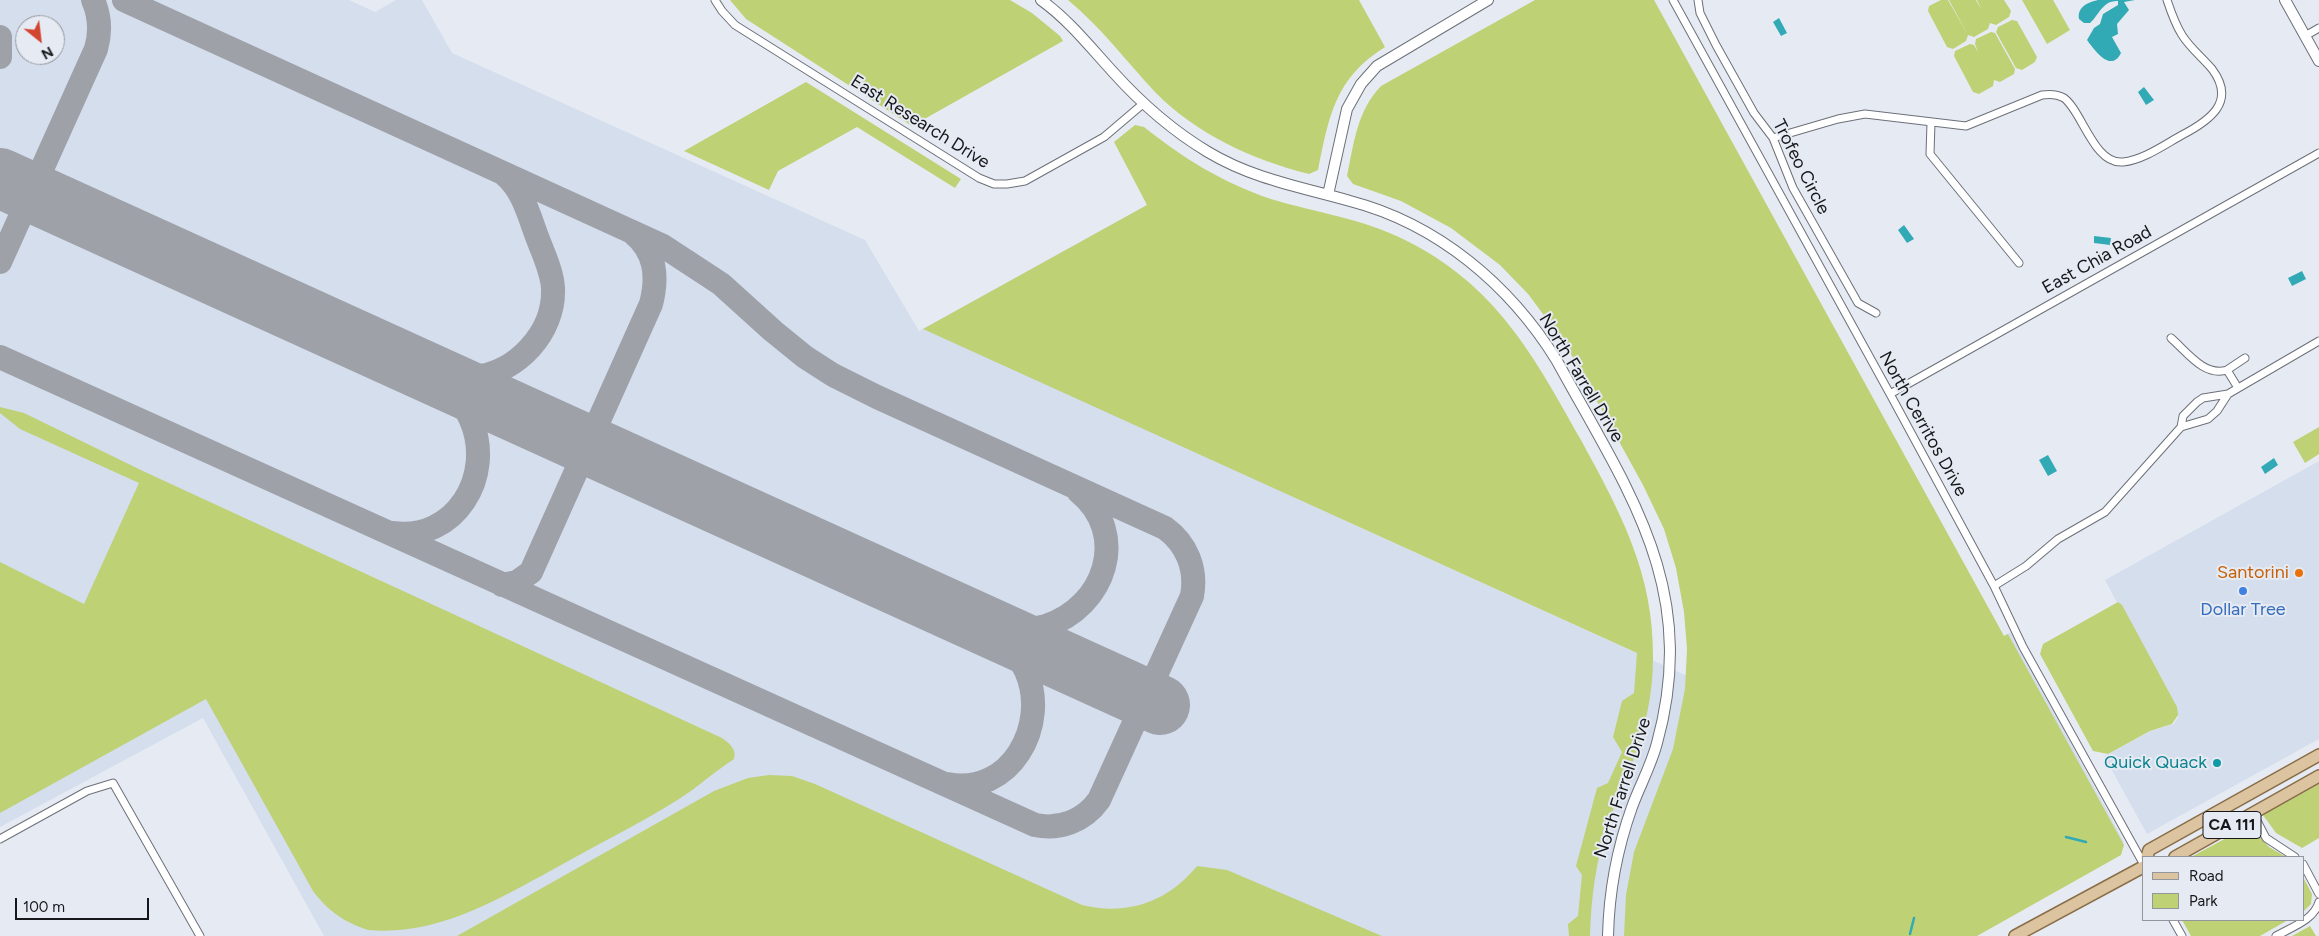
<!DOCTYPE html>
<html>
<head>
<meta charset="utf-8">
<style>
	body { margin:0 }
	#map { position:relative; width:2319px; height:936px; overflow:hidden; background:#e6ebf3; font-family:Figtree,sans-serif }
	canvas { display:block }
	.legend { position:absolute; left:2142px; top:856px; width:162px; height:65px; box-sizing:border-box; background:#e6ebf3; border:1px solid #93969c; margin:0; padding:6px 9px; list-style:none; font-size:15px; color:#16171a }
	.legend li { display:flex; align-items:center; gap:10px; height:25px }
	.legend b { width:25px; border:1px solid #93969c }
	.north { position:absolute; left:15px; top:15px; width:50px; height:50px; box-sizing:border-box; background:#e6ebf3; border:1px solid #93969c; border-radius:50%; rotate:151deg; font-size:14px; font-weight:700; line-height:20px; text-align:center; color:#16171a }
	.north::after { content:''; display:block; margin:auto; width:18px; height:22px; background:#d24631; clip-path:polygon(50% 0,100% 100%,50% 72%,0 100%) }
	.scale { position:absolute; left:15px; top:898px; width:134px; height:22px; box-sizing:border-box; border:2px solid #16171a; border-top:0; padding-left:6px; font-size:15px; line-height:18px; white-space:nowrap; color:#16171a; -webkit-text-stroke:4px #e6ebf3; paint-order:stroke }
</style>
</head>
<body>
<div id="map">
<canvas width="2319" height="936"></canvas>
<ul class="legend">
<li><b style="height:6px;background:#ddc4a0"></b>Road</li>
<li><b style="height:14px;background:#bed175"></b>Park</li>
</ul>
<div class="north">N</div>
<div class="scale">100 m</div>
</div>
<script>
const context = document.querySelector('canvas').getContext('2d');
context.lineJoin = 'round';
function paint(path, color) {
  context.fillStyle = color;
  context.fill(path, 'evenodd');
}
function stroke(path, color, width, dash) {
  context.strokeStyle = color;
  context.lineWidth = width;
  context.lineCap = dash ? 'butt' : 'round';
  context.setLineDash(dash || []);
  context.stroke(path);
}
function label(font, color, halo, rows, align = 'center') {
  context.font = font + ' Figtree,sans-serif';
  context.lineWidth = 4;
  context.setLineDash([]);
  context.textBaseline = 'middle';
  context.strokeStyle = halo;
  context.fillStyle = color;
  for (const [text, x, y, turn = 0] of rows) {
    context.save();
    context.translate(x, y);
    context.rotate((+turn || 0) * Math.PI / 180);
    context.textAlign = isNaN(turn) ? turn : align;
    if (halo) context.strokeText(text, 0, 0);
    context.fillText(text, 0, 0);
    context.restore();
  }
}
paint(new Path2D(`
	M0 0H349L375 12 396 0H422L452 53 865 240 919 331 1147 205 1313 506 1751 705 1781 759 2011 632 2124 842 1974 936H324L203 718 0 827ZM25 25H55V55H25Z
	M2319 461V739L2147 834 2104 756 2151 731 2174 724 2178 717 2105 580Z`), '#d5deed');
paint(new Path2D(`
	M730 0H1010L1032 13 1060 36 1063 41 912 126 746 19Z
	M1068 0H1359L1385 47C1335 78 1329 116 1318 170L1309 174C1253 160 1196 134 1155 92 1126 61 1101 27 1068 0Z
	M1535 0H1654L2004 636 2008 634 2124 845 2121 855 1977 936H1624L1626 895 1634 852 1673 749 1685 689 1687 649 1684 612 1676 568 1664 529 1643 485 1567 347 1529 295 1500 265 1451 228 1401 201 1353 184 1347 176C1354 143 1357 111 1381 86Z
	M1941 0H1948L1968 35 1966 41 1953 49 1947 47 1928 11 1929 6Z
	M1949 0H1976L1981 9 1977 0H2004L2011 11 2009 17 1996 25 1990 23 1988 29 1974 37 1968 35Z
	M2022 0H2053L2070 30 2047 44Z
	M2012 20 2017 21 2037 57 2035 62 2022 70 2016 68 1996 32 1998 27Z
	M1991 32 1995 33 2015 69 2014 74 2000 82 1994 80 1993 86 1979 94 1973 92 1954 56 1955 51 1970 44 1974 45 1978 52 1975 44 1976 39Z
	M806 82 961 179 955 188 857 127 778 171 769 190 684 151Z
	M1135 125 1144 127C1183 158 1223 183 1271 199 1317 213 1361 218 1405 240 1496 285 1534 356 1581 440 1620 512 1654 573 1653 658 1653 694 1645 730 1632 764 1624 784 1615 803 1608 824 1596 860 1591 898 1590 936H1569L1568 924 1578 916 1582 875 1576 866 1597 788 1608 783 1622 752 1613 737 1622 701 1634 693 1637 653 923 329 1147 205 1114 142Z
	M0 407 24 413 145 472 722 738C729 743 737 749 734 759 715 771 698 787 679 799 638 825 594 846 552 870 495 901 437 936 368 930 344 922 328 911 313 891L206 699 0 813V562L84 604 139 483 20 429 0 413Z
	M2319 427V454L2305 463 2293 442Z
	M2118 602 2122 605 2177 707 2178 715 2172 724 2150 731 2108 754 2093 751 2040 654 2043 644Z
	M769 775 792 776 815 784 1082 905C1127 916 1168 902 1197 866L1227 870 1382 936H457L714 791 748 778Z
	M2319 784V838L2302 848 2276 833 2263 815Z
	M2245 828 2251 833 2255 831 2269 847 2286 857H2191Z
	M2303 877 2312 894 2311 904 2303 912Z
	M2182 920H2288L2260 936H2191Z
	M2310 926 2316 936H2292Z`), '#bed175');
paint(new Path2D(`
	M2098 0H2135L2124 2 2129 10 2117 24 2118 34 2112 37 2121 53C2111 73 2095 51 2087 40L2094 28 2100 24 2103 14 2118 5V1C2103 0 2099 15 2090 23H2084L2079 19C2077 7 2088 2 2098 0Z
	M1779 18 1787 33 1781 36 1773 22Z
	M2144 87 2154 100 2146 105 2138 92Z
	M1904 225 1914 239 1907 243 1898 230Z
	M2094 236 2111 238 2110 245 2094 243Z
	M2302 271 2306 279 2292 286 2288 278Z
	M2048 455 2057 471 2048 476 2039 460Z
	M2274 458 2278 465 2265 474 2261 467Z`), '#32aab6');
stroke(new Path2D(`
	M2066 837 2086 842
	M1910 934 1914 918`), '#32aab6', 2.5);
stroke(new Path2D(`
	M0 37V57
	M0 262 96 49C101 32 100 16 93 0
	M0 357 1035 825C1060 830 1084 821 1099 800L1192 596C1197 569 1187 544 1165 528L877 397 833 375 805 357 773 331 721 284 663 246 124 0
	M425 371C441 375 457 379 474 377 517 373 555 332 553 288 552 270 542 251 536 234 528 212 522 189 504 174
	M392 533C455 542 495 476 471 420 462 399 445 386 427 373
	M502 585 517 582 531 572 651 304C658 277 656 252 633 233
	M978 622C1001 627 1022 633 1046 626 1105 607 1130 534 1079 492
	M947 784C1010 797 1050 725 1026 671 1017 651 1003 638 985 627`), '#9ea1a8', 24);
stroke(new Path2D(`
	M0 178 1160 705`), '#9ea1a8', 60);
const street = new Path2D(`
	M715 0 722 11 735 25 979 178 994 184H1007L1025 181 1104 137 1144 103
	M1673 0 1890 394 1994 586 2023 647 2143 863
	M1698 0 1700 13 1716 45 1754 113 1773 138 1793 188 1858 303 1876 313
	M2305 36 2319 28
	M1931 123 1930 154 2019 263
	M1773 138 1838 119 1865 114 1966 126 2042 95C2049 94 2057 94 2064 98 2082 111 2094 165 2123 162 2143 160 2164 145 2182 135 2209 121 2237 102 2212 69 2202 57 2190 48 2182 35 2175 24 2171 12 2167 0
	M2171 338C2187 352 2204 377 2227 370L2238 388
	M2227 370 2245 358
	M1890 394 2319 153
	M2181 427 2183 416 2197 402 2203 398 2228 394 2319 341
	M1994 586 2026 566 2058 539 2105 512 2181 427 2208 419 2217 411 2228 394
	M2253 813 2266 838 2295 857
	M0 839 87 791 113 783 200 936
	M2303 864 2319 894
	M2173 920 2182 936
	M2276 936C2292 927 2314 920 2319 902`);
const secondary = new Path2D(`
	M1041 0C1069 20 1090 47 1113 72 1140 102 1173 131 1208 152 1253 179 1301 187 1350 201 1438 224 1510 285 1557 361 1628 491 1700 587 1657 743 1651 766 1640 785 1632 807 1617 849 1609 891 1608 936
	M2285 0 2319 61
	M1328 195 1347 109 1361 84 1377 66 1488 0`);
const primary = new Path2D(`
	M2147 857 2149 850 2319 755
	M2175 857 2319 776
	M2015 936 2143 867`);
stroke(street, '#6c7078', 9);
stroke(secondary, '#6c7078', 12);
stroke(primary, '#896e48', 14);
stroke(street, '#fff', 7);
stroke(secondary, '#fff', 10);
stroke(primary, '#ddc4a0', 11);
for (const [x, y, r, color] of [
	[2299,573,5,"#e8710a"],
	[2243,591,5,"#3f7fe0"],
	[2217,763,5,"#0f9aa8"]
]) {
  const dot = new Path2D();
  dot.arc(x, y, r, 0, 2 * Math.PI);
  context.fillStyle = color;
  context.fill(dot);
  stroke(dot, '#e6ebf3', 2);
}
for (const [x, y, w] of [
	[2232,825,58]
]) {
  const box = new Path2D();
  box.roundRect(x - w / 2, y - 13.5, w, 27, 4);
  context.fillStyle = '#e6ebf3';
  context.fill(box);
  stroke(box, '#16171a', 1);
}
label('bold 16px', '#16171a', null, [
	["CA 111",2232,825]
]);
label('18px', '#16171a', '#e6ebf3', [
	["East Research Drive",920,122,32],
	["Trofeo Circle",1801,167,63],
	["East Chia Road",2097,260,-29],
	["North Farrell Drive",1581,378,59],
	["North Cerritos Drive",1923,424,61],
	["North Farrell Drive",1623,788,-72]
]);
label('18px', '#c56008', '#e6ebf3', [
	["Santorini",2289,573]
], 'right');
label('18px', '#366cbe', '#e6ebf3', [
	["Dollar Tree",2243,610]
]);
label('18px', '#0d838f', '#e6ebf3', [
	["Quick Quack",2207,763]
], 'right');
</script>
</body>
</html>
